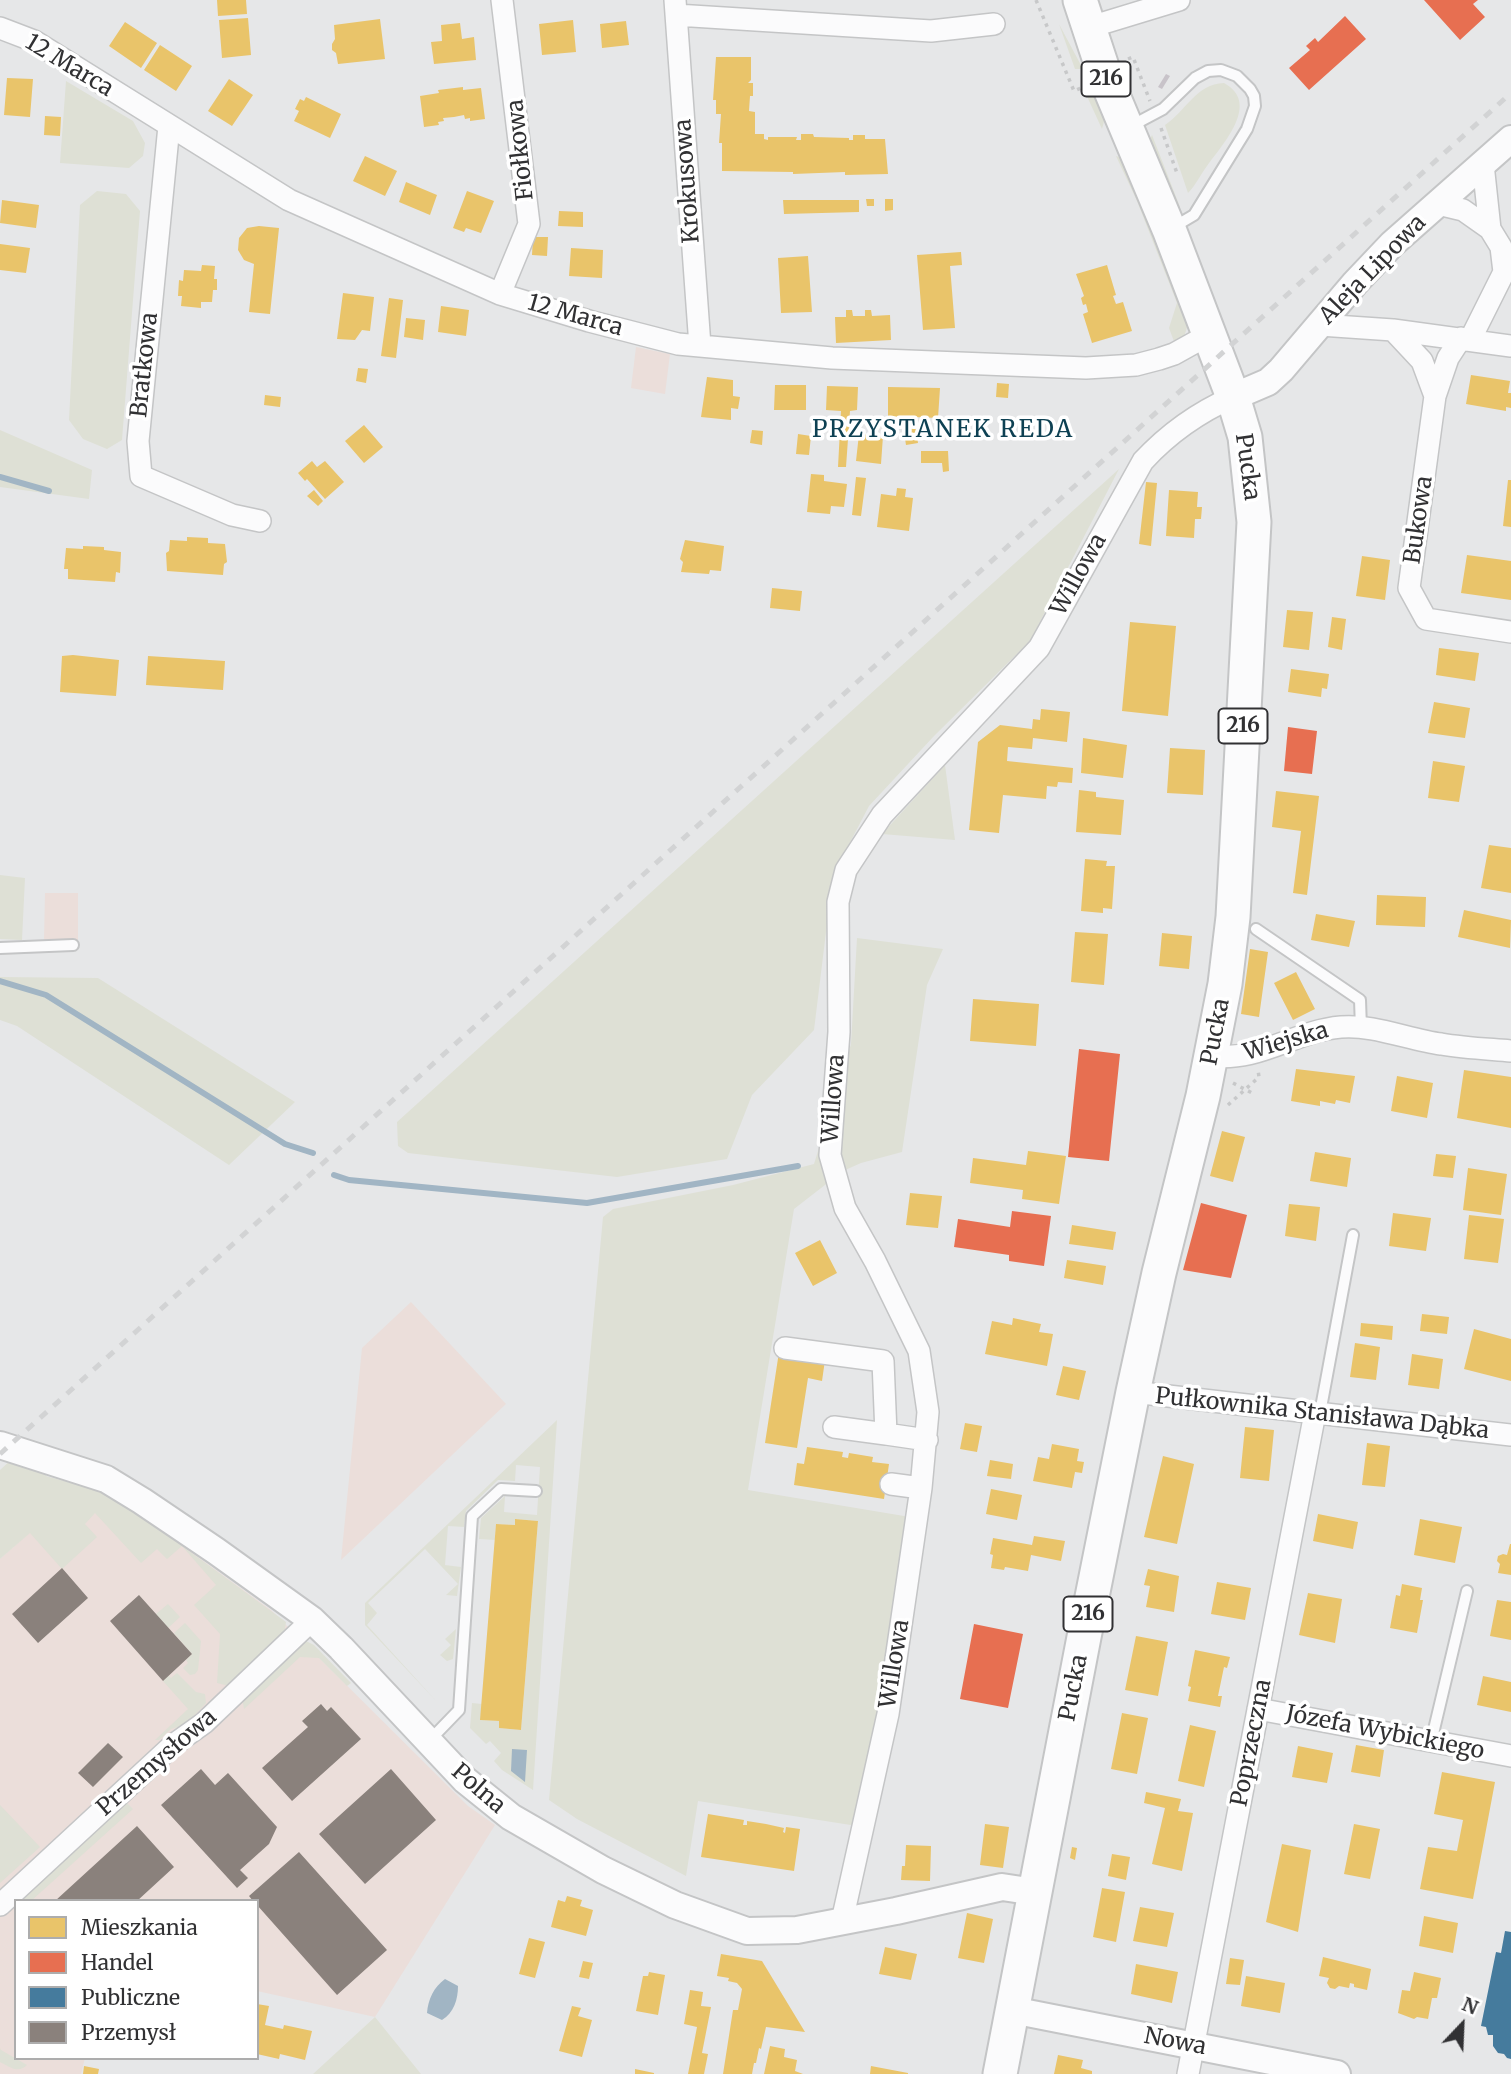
<!DOCTYPE html>
<html>
<head>
<meta charset="utf-8">
<style>
	body { margin:0 }
	#map { position:relative; width:1511px; height:2074px; overflow:hidden; background:#e6e7e8; font-family:Merriweather,serif }
	canvas { display:block }
	.legend { position:absolute; left:14px; top:1899px; width:245px; height:161px; box-sizing:border-box; background:#fff; border:2px solid #adadad; margin:0; padding:9px 12px; list-style:none; font-size:21px; color:#313133 }
	.legend li { display:flex; align-items:center; gap:14px; height:35px }
	.legend b { width:35px; border:2px solid #adadad }
	.north { position:absolute; left:1427px; top:1990px; width:70px; height:70px; -webkit-text-stroke:5px #fff; paint-order:stroke; rotate:23deg; font-size:19px; font-weight:700; line-height:28px; text-align:center; color:#313133 }
	.north::after { content:''; display:block; margin:auto; width:24px; height:32px; background:#313133; clip-path:polygon(50% 0,100% 100%,50% 72%,0 100%) }
</style>
</head>
<body>
<div id="map">
<canvas width="1511" height="2074"></canvas>
<ul class="legend">
<li><b style="height:19px;background:#e9c46a"></b>Mieszkania</li>
<li><b style="height:19px;background:#e76f51"></b>Handel</li>
<li><b style="height:19px;background:#457b9d"></b>Publiczne</li>
<li><b style="height:19px;background:#8a817c"></b>Przemysł</li>
</ul>
<div class="north">N</div>
</div>
<script>
const context = document.querySelector('canvas').getContext('2d');
context.lineJoin = 'round';
function paint(path, color) {
  context.fillStyle = color;
  context.fill(path, 'evenodd');
}
function stroke(path, color, width, dash) {
  context.strokeStyle = color;
  context.lineWidth = width;
  context.lineCap = dash ? 'butt' : 'round';
  context.setLineDash(dash || []);
  context.stroke(path);
}
function label(font, color, halo, rows, align = 'center') {
  context.font = font + ' Merriweather,serif';
  context.lineWidth = 7;
  context.setLineDash([]);
  context.textBaseline = 'middle';
  context.strokeStyle = halo;
  context.fillStyle = color;
  for (const [text, x, y, turn = 0] of rows) {
    context.save();
    context.translate(x, y);
    context.rotate((+turn || 0) * Math.PI / 180);
    context.textAlign = isNaN(turn) ? turn : align;
    if (halo) context.strokeText(text, 0, 0);
    context.fillText(text, 0, 0);
    context.restore();
  }
}
paint(new Path2D(`
	M636 347 670 354 665 394 631 388Z
	M45 893H78V940H44Z
	M411 1302 506 1404 341 1560 362 1348Z
	M70 1496 144 1518 271 1610 468 1806 495 1825 375 2017 257 1991V1901H16V2058H85L81 2074H0V1559Z`), '#ebdeda');
paint(new Path2D(`
	M1059 24 1083 69H1075Z
	M66 81 133 121 145 143 143 156 129 168 60 163Z
	M1224 83C1261 103 1223 144 1207 166 1200 175 1196 185 1188 193L1165 125C1186 111 1196 84 1224 83Z
	M1091 89 1105 118 1102 129 1085 92Z
	M1152 135 1180 207H1176L1149 142Z
	M1116 156 1125 159 1189 321 1184 337 1175 344 1169 328 1177 303 1137 201Z
	M97 191 126 194 140 211 122 440 107 449 83 439 69 420 80 205Z
	M0 430 92 470 89 499 0 487Z
	M1119 469 1030 641 934 736 869 806 833 875 814 1030 752 1095 727 1159 617 1177 408 1153 398 1146 397 1122Z
	M945 765 955 840 882 834Z
	M0 875 25 878 22 940 0 939Z
	M857 938 943 949 927 985 902 1152 861 1163 843 1171 794 1209 748 1490 910 1517 891 1651 857 1826 698 1801 686 1876 577 1819 549 1800 603 1217 613 1209 733 1185 814 1164 851 1044Z
	M0 977 98 978 295 1102 229 1165 17 1026 0 1020Z
	M557 1420 533 1790 502 1770 494 1761 501 1753 490 1741 486 1744 470 1728 472 1703 482 1704 481 1720 499 1721V1728L521 1730 538 1521 516 1519 515 1525 496 1524 495 1540 479 1539 481 1518 505 1496 504 1512 537 1515 540 1467 516 1465 515 1481 498 1480 466 1511 464 1527 448 1526 445 1565 461 1567 457 1596 446 1595 458 1584 425 1549 368 1603 377 1613 367 1625 438 1703 365 1625V1603Z
	M12 1459 46 1472V1476L103 1492 144 1518 286 1622 284 1634 229 1686 217 1683 220 1634 194 1605 216 1585 182 1546 167 1559 157 1549 141 1563 95 1513 85 1524 97 1537 62 1569 30 1533 0 1559V1470Z
	M168 1604 180 1617 168 1628 156 1614Z
	M185 1623 201 1641 198 1670 195 1674 190 1675 183 1668 188 1663 186 1660 192 1654 174 1633Z
	M456 1629 453 1659 447 1661 440 1655 451 1645 445 1639Z
	M306 1641 314 1645 351 1683 347 1686 319 1658 300 1657 244 1709 242 1697 302 1642Z
	M177 1673 196 1692 205 1694 206 1703 185 1725 171 1729 159 1740H155L188 1709 163 1681 168 1675 171 1678Z
	M125 1801 133 1809 31 1901H16Z
	M0 1805 40 1847 0 1883Z
	M375 2017 421 2074H313Z
	M0 2048 1 2050 27 2065C18 2074 10 2067 0 2062Z`), '#dee0d5');
paint(new Path2D(`
	M512 1749 527 1750 525 1782 511 1771Z
	M445 1979 458 1986C458 1999 454 2013 442 2020L427 2013C428 1999 434 1987 445 1979Z`), '#a1b5c4');
paint(new Path2D(`
	M217 0H246L247 14 218 16Z
	M248 18 251 55 222 58 219 20Z
	M380 19 385 59 338 64 336 53 332 50V44L335 39 334 25Z
	M573 20 576 52 542 55 539 24Z
	M626 21 629 45 602 48 600 24Z
	M125 22 157 43 141 68 109 46Z
	M460 23 462 39 474 37 476 60 434 64 431 42 442 41 441 25Z
	M160 45 192 66 176 91 144 70Z
	M716 57H751V80L748 83H753V96H750L749 111 755 112V134H764V139L768 140V137H797L796 140H801V134H813L814 137 849 138V140H853V135H865V139H885L888 174 845 175V172L793 174V172L722 171V143H719L721 114H716V100H713Z
	M7 78 33 79 30 117 4 115Z
	M229 79 253 95 232 126 208 111Z
	M463 87V90L481 88 485 119 470 121V118L465 119 464 115 454 117 443 118 444 121 438 122 439 125 424 127 420 96 439 93 438 90Z
	M306 97 341 114 330 138 294 121 299 111 295 109 300 99 304 101Z
	M45 116 61 117 60 136 44 135Z
	M365 156 397 171 385 196 353 181Z
	M406 182 437 195 430 215 399 202Z
	M467 191 494 201 481 233 466 228 464 232 453 228Z
	M866 199H874V206H867Z
	M885 199H893V210L885 211Z
	M2 200 39 205 36 228 0 223Z
	M783 200H859V212L784 214Z
	M559 211 583 212V227L558 226Z
	M259 226 279 228 270 314 249 312 254 264 244 260 238 250 239 238 247 228Z
	M533 237H548L547 256 532 255Z
	M0 244 30 248 26 273 0 270Z
	M571 248 603 250 602 278 569 276Z
	M961 252 962 265 950 266 955 328 923 330 917 255Z
	M808 256 812 312 781 313 778 258Z
	M202 265 215 266 214 279H217V290H213L212 302H201V308L181 306 182 296H178L179 280 183 281 184 270 201 271Z
	M1107 265 1116 295 1113 296 1116 304 1123 302 1132 331 1092 343 1083 314 1088 312 1086 304 1083 305 1081 298 1084 296 1076 274Z
	M343 293 374 297 370 331 362 330 355 340 337 339Z
	M389 298 403 300 396 358 381 356Z
	M441 306 469 310 466 336 438 332Z
	M846 310H852L853 316H865V310H871L872 316 890 315 891 340 836 343 835 317H846Z
	M406 318 425 320 423 340 404 337Z
	M358 368 368 369 366 383 356 381Z
	M1471 375 1510 381 1508 393H1511V408L1506 407V411L1466 404Z
	M707 377 733 380V396L740 397 738 409 731 408V420L701 417Z
	M997 383 1009 384 1008 398 996 397Z
	M775 385H806V410H774Z
	M827 386 858 387 857 410 850 411 846 467H838L841 411 826 410Z
	M888 387 940 388 938 418 914 417 918 443 906 445 902 419H888Z
	M265 395 281 397 280 407 264 405Z
	M364 425 383 447 364 463 345 441Z
	M752 430 763 431 762 445 750 443Z
	M798 434 811 436 809 455 796 454Z
	M859 434 883 436 881 464 856 461Z
	M921 451H948L949 471 943 472 942 463H921Z
	M312 461 317 467 325 461 344 482 325 499 307 479 305 481 298 473Z
	M811 474 824 475V481L847 484 844 507 831 506 830 514 807 512Z
	M856 477 866 478 861 516 852 515Z
	M1508 480H1511V527L1503 526Z
	M1146 482 1157 483 1151 546 1139 544Z
	M897 488 906 489 905 497 913 498 909 531 877 527 881 494 896 496Z
	M314 490 323 501 318 506 307 496Z
	M1169 490 1198 492 1197 507H1202L1201 519H1195L1194 538 1166 536Z
	M187 537 208 538V543L225 544 227 562 224 564 223 575 167 571 166 553 169 551 170 540 187 541Z
	M685 540 724 546 721 571 710 570 709 574 681 572 683 562 680 559Z
	M83 546 104 547V550L121 552 120 573 116 572 115 582 68 579V569H64L66 548 83 549Z
	M1467 555 1511 561V600L1461 593Z
	M1362 556 1390 560 1385 600 1356 596Z
	M772 588 802 591 800 611 770 608Z
	M1287 610 1313 612 1309 650 1283 647Z
	M1332 617 1346 619 1342 650 1328 647Z
	M1130 622 1176 626 1168 716 1122 711Z
	M1439 648 1479 653 1475 681 1436 675Z
	M73 655 119 660 116 696 60 692 62 656Z
	M148 656 225 661 223 690 146 685Z
	M1291 669 1329 674 1327 689 1322 688 1321 697 1288 692Z
	M1434 702 1470 708 1465 738 1428 733Z
	M1041 709 1070 712 1067 742 1033 738 1032 749 1008 747 1007 761 1073 768 1072 783 1058 782 1057 787 1047 786 1046 799 1003 795 999 833 969 830 978 742 1000 725 1032 729 1033 719 1040 720Z
	M1083 738 1127 745 1123 778 1081 773Z
	M1170 748 1205 750 1203 795 1167 793Z
	M1433 761 1465 766 1459 802 1428 798Z
	M1079 790 1096 792V797L1124 800 1121 835 1076 832Z
	M1276 791 1319 796 1307 895 1293 893 1301 831 1272 827Z
	M1489 845 1511 848V893L1481 888Z
	M1085 859 1107 861 1106 866H1115L1112 909 1103 908V913L1081 911Z
	M1377 895 1426 897 1425 927 1376 925Z
	M1464 910 1511 920 1510 948 1458 937Z
	M1316 914 1355 921 1349 947 1311 940Z
	M1075 932 1108 934 1104 985 1071 982Z
	M1162 933 1192 936 1189 969 1159 966Z
	M1250 949 1268 952 1259 1017 1241 1014Z
	M1296 972 1315 1009 1293 1020 1274 983Z
	M973 999 1039 1004 1036 1046 970 1041Z
	M1296 1069 1355 1076 1350 1103 1336 1100 1335 1104 1320 1101V1106L1291 1101Z
	M1464 1070 1511 1077V1128L1457 1118Z
	M1397 1076 1433 1083 1427 1118 1391 1111Z
	M1222 1131 1245 1137 1233 1182 1210 1176Z
	M1028 1151 1066 1156 1059 1204 1022 1199 1023 1190 970 1183 973 1158 1026 1165Z
	M1315 1152 1351 1158 1347 1187 1310 1181Z
	M1436 1154 1456 1156 1453 1178 1433 1176Z
	M1468 1168 1507 1174 1501 1215 1463 1210Z
	M910 1193 942 1196 938 1228 906 1225Z
	M1289 1204 1320 1207 1316 1241 1285 1236Z
	M1393 1213 1431 1218 1426 1251 1389 1246Z
	M1469 1215 1504 1219 1498 1263 1464 1259Z
	M1072 1225 1116 1232 1113 1250 1069 1244Z
	M820 1240 837 1273 813 1286 795 1253Z
	M1067 1260 1106 1266 1103 1285 1064 1278Z
	M1422 1314 1449 1317 1447 1334 1420 1331Z
	M1013 1318 1041 1324 1039 1332 1053 1334 1047 1366 985 1354 992 1321 1012 1325Z
	M1361 1323 1393 1326 1392 1340 1360 1336Z
	M1474 1329 1511 1339V1381L1464 1369Z
	M1355 1343 1380 1347 1376 1380 1350 1377Z
	M779 1352 825 1360 822 1381 808 1378 797 1448 765 1443Z
	M1412 1354 1443 1359 1439 1389 1408 1385Z
	M1063 1366 1086 1371 1079 1400 1056 1395Z
	M965 1423 982 1426 977 1452 960 1449Z
	M1245 1427 1274 1430 1269 1481 1240 1478Z
	M1367 1443 1390 1446 1385 1487 1362 1485Z
	M1052 1444 1079 1449 1077 1461 1084 1462 1082 1473 1075 1472 1072 1488 1033 1481 1038 1457 1049 1459Z
	M807 1447 843 1452 842 1457 848 1458 849 1453 873 1457 872 1462 889 1464 884 1499 794 1485 797 1463 804 1464Z
	M1163 1456 1194 1464 1177 1544 1144 1537Z
	M990 1460 1013 1464 1011 1479 987 1476Z
	M991 1489 1022 1495 1017 1520 986 1514Z
	M1318 1514 1358 1522 1353 1549 1313 1541Z
	M515 1519 538 1521 521 1730 499 1728V1721L480 1720 496 1524 515 1525Z
	M1420 1519 1462 1527 1455 1563 1414 1555Z
	M1034 1536 1065 1541 1061 1561 1031 1555 1028 1571 1005 1567 1004 1570 991 1568 993 1555 990 1554 993 1538 1032 1545Z
	M1510 1544H1511V1575L1498 1573 1500 1564 1497 1561 1498 1556 1503 1554 1507 1555Z
	M1148 1569 1179 1576 1174 1612 1146 1607 1150 1586 1144 1585Z
	M1217 1582 1251 1588 1245 1620 1211 1614Z
	M1402 1584 1422 1588 1420 1600H1423L1417 1633 1390 1628 1396 1595 1400 1596Z
	M1308 1593 1342 1599 1335 1643 1299 1635Z
	M1497 1600 1511 1602V1640L1490 1636Z
	M1136 1636 1168 1642 1158 1696 1125 1690Z
	M1195 1650 1230 1657 1227 1668 1224 1667 1218 1696H1222L1220 1707 1188 1701 1191 1687 1188 1686Z
	M1483 1676 1511 1682V1712L1477 1705Z
	M1122 1713 1148 1718 1137 1774 1111 1769Z
	M1190 1725 1216 1731 1204 1787 1178 1781Z
	M1356 1745 1384 1750 1380 1777 1351 1772Z
	M1298 1746 1333 1753 1327 1783 1292 1777Z
	M1442 1772 1495 1782 1473 1899 1420 1889 1428 1847 1457 1851 1463 1820 1434 1814Z
	M1146 1792 1181 1799 1178 1811 1193 1813 1182 1871 1152 1864 1165 1808 1144 1803Z
	M708 1814 744 1820 743 1825H747V1821L766 1824 784 1828 783 1832 785 1833 786 1827 800 1829 794 1871 701 1857Z
	M985 1824 1009 1827 1003 1868 980 1865Z
	M1354 1824 1380 1829 1370 1879 1344 1874Z
	M1282 1844 1311 1850 1298 1932 1266 1922Z
	M906 1845 931 1846 930 1881 901 1880 902 1866H905Z
	M1072 1847 1077 1848 1075 1860 1070 1858Z
	M1112 1854 1130 1857 1126 1880 1108 1876Z
	M1102 1888 1125 1892 1116 1942 1093 1937Z
	M567 1896 582 1900 580 1906 593 1910 586 1936 551 1927 558 1900 565 1902Z
	M1140 1907 1174 1913 1167 1947 1133 1941Z
	M967 1913 993 1919 984 1963 958 1958Z
	M1424 1916 1458 1923 1453 1953 1419 1946Z
	M529 1938 545 1942 535 1978 519 1974Z
	M885 1947 917 1954 911 1980 879 1974Z
	M721 1954 762 1961 805 2032 766 2027 761 2049 759 2048 756 2063H754L752 2074H723L733 2010H738L742 1989 737 1983 728 1981 729 1978 717 1976Z
	M1323 1957 1371 1969 1367 1990 1354 1987V1984L1350 1983 1349 1988 1339 1986 1335 1989 1330 1988 1327 1983 1329 1978 1319 1976Z
	M1230 1958 1244 1960 1240 1985 1226 1984Z
	M583 1961 593 1963 589 1979 579 1977Z
	M1136 1964 1178 1972 1172 2003 1131 1994Z
	M649 1972 665 1975 658 2015 636 2011 643 1976H648Z
	M1414 1972 1441 1978 1437 1998H1432L1428 2019 1417 2017 1414 2019 1398 2013 1402 1990 1410 1991Z
	M1246 1976 1285 1983 1280 2013 1241 2006Z
	M690 1990 703 1992 701 2006 711 2007 702 2053 708 2054 704 2074H688L697 2027 684 2024Z
	M257 2004 269 2006 265 2025 283 2029 284 2025 312 2031 305 2060 280 2054 279 2059 257 2054Z
	M572 2006 581 2008 578 2016 592 2020 582 2057 559 2051Z
	M770 2046 785 2049 784 2057 797 2060 795 2071 803 2074H764Z
	M1058 2055 1083 2060 1081 2068 1092 2071V2074H1054Z
	M84 2066 99 2069 98 2074H83Z
	M871 2066 908 2073V2074H870Z
	M635 2069 654 2073V2074H635Z`), '#e9c46a');
paint(new Path2D(`
	M1424 0H1478L1473 4 1485 17 1460 40Z
	M1345 16 1366 39 1309 90 1289 68 1310 50 1306 46 1315 38 1318 42Z
	M1288 727 1317 731 1312 774 1284 771Z
	M1079 1049 1120 1054 1109 1161 1068 1157Z
	M1201 1203 1247 1215 1231 1278 1183 1270Z
	M1012 1211 1051 1216 1044 1266 1009 1261V1255L954 1247 958 1219 1010 1227Z
	M974 1624 1023 1634 1008 1708 960 1699Z`), '#e76f51');
paint(new Path2D(`
	M1505 1931 1511 1932V2059L1507 2058 1504 2054 1498 2053 1493 2046V2035H1488L1486 2027 1481 2026 1496 1952 1501 1953Z`), '#457b9d');
paint(new Path2D(`
	M62 1568 88 1598 38 1643 12 1614Z
	M139 1595 192 1654 163 1681 110 1621Z
	M321 1704 327 1711 331 1707 361 1739 292 1801 262 1768 308 1727 302 1721Z
	M108 1743 123 1757 93 1787 78 1773Z
	M201 1769 215 1785 228 1773 277 1827 269 1844 240 1870 248 1878 237 1888 161 1805Z
	M391 1769 436 1820 365 1884 319 1834Z
	M137 1826 174 1867 137 1901H55Z
	M299 1852 387 1950 337 1995 257 1905V1901H253L249 1896Z`), '#8a817c');
stroke(new Path2D(`
	M0 477 49 491
	M0 981 46 995 285 1144 313 1153
	M334 1175 349 1180 587 1203 798 1166`), '#a1b5c4', 6);
paint(new Path2D(`
	M1166 74 1170 76 1162 89 1158 87Z`), '#c8c3c9');
const service = new Path2D(`
	M1131 126 1163 109 1195 78 1208 71 1221 70 1237 76 1250 89 1254 96 1255 106 1247 129 1194 215 1172 228
	M1256 929 1360 1000 1361 1028
	M0 948 73 945
	M1320 1413 1353 1235
	M430 1740 459 1710 472 1516 501 1489 536 1491
	M1431 1742 1467 1591`);
const minor = new Path2D(`
	M675 0 700 346
	M676 15 931 31 994 24
	M0 28 34 41 289 200 500 294 589 321 678 344 832 358 1086 368 1136 365 1159 359 1174 354 1210 334
	M1087 28 1179 0
	M169 126 138 441 141 476 232 515 260 521
	M1438 204 1463 210 1490 229
	M500 294 529 224 502 0
	M1320 325 1393 330 1511 346
	M1393 330 1422 361 1435 396
	M1461 338 1448 358 1435 396 1409 588 1426 619 1511 632
	M1470 340 1504 272 1501 247 1490 229 1483 164
	M1211 1056C1260 1062 1294 1031 1341 1027 1372 1024 1410 1040 1441 1044 1464 1048 1488 1049 1511 1051
	M785 1348 883 1361 886 1434 834 1427
	M1133 1392 1511 1435
	M886 1434 927 1440
	M891 1484 921 1488
	M1258 1709 1511 1756
	M0 1905 173 1745 204 1723 312 1620
	M842 1921 888 1714 921 1488 928 1412 919 1351 875 1261 845 1208 830 1155 839 1032 838 902 846 870 882 815 1039 648 1143 461C1168 434 1199 412 1233 397
	M1188 2074 1315 1413`);
const tertiary = new Path2D(`
	M1233 397 1268 382 1281 370 1355 283 1392 244 1511 139
	M0 1445 106 1479 142 1501 216 1551 312 1620 341 1648 465 1780 511 1817 603 1870 675 1905 747 1931 797 1930 896 1911 1002 1887 1035 1892
	M1012 2010 1337 2074`);
const primary = new Path2D(`
	M1000 2074 1084 1637 1133 1392 1159 1273 1203 1096 1225 984 1233 917 1254 522 1245 437 1233 397 1169 229 1106 79 1080 0`);
stroke(service, '#c4c5c6', 14);
stroke(minor, '#c4c5c6', 24);
stroke(tertiary, '#c4c5c6', 30);
stroke(primary, '#c4c5c6', 37);
stroke(new Path2D(`
	M1036 0 1074 91 1081 88
	M1128 59 1133 57 1150 101
	M1161 128 1178 176
	M1233 1083 1252 1093
	M1228 1105 1259 1077 1258 1070`), '#c7c8c9', 3.5, [3.5, 5]);
stroke(service, '#fbfbfc', 10);
stroke(minor, '#fbfbfc', 21);
stroke(tertiary, '#fbfbfc', 26);
stroke(primary, '#fbfbfc', 33);
stroke(new Path2D(`
	M0 1454 1511 93`), '#d2d3d4', 5, [9, 9]);
for (const [x, y, w] of [
	[1106,79,49],
	[1243,726,49],
	[1088,1614,49]
]) {
  const box = new Path2D();
  box.roundRect(x - w / 2, y - 17.5, w, 35, 5);
  context.fillStyle = '#fff';
  context.fill(box);
  stroke(box, '#313133', 2);
}
label('bold 21px', '#313133', null, [
	["216",1106,79],
	["216",1243,726],
	["216",1088,1614]
]);
label('23px', '#313133', '#fff', [
	["12 Marca",69,66,31],
	["Fiołkowa",521,150,-96],
	["Krokusowa",688,181,-94],
	["Aleja Lipowa",1373,270,-46],
	["12 Marca",575,316,16],
	["Bratkowa",145,365,-84],
	["Pucka",1247,467,82],
	["Bukowa",1419,520,-82],
	["Willowa",1079,575,-61],
	["Pucka",1216,1032,-79],
	["Wiejska",1286,1042,-16],
	["Willowa",834,1099,-86],
	["Pułkownika Stanisława Dąbka",1322,1414,6],
	["Willowa",895,1664,-81],
	["Pucka",1074,1688,-79],
	["Józefa Wybickiego",1385,1733,11],
	["Poprzeczna",1252,1743,-79],
	["Przemysłowa",157,1763,-41],
	["Polna",478,1789,41],
	["Nowa",1175,2042,11]
]);
context.letterSpacing = '2px';
label('24px', '#0e4153', '#fff', [
	["PRZYSTANEK REDA",943,430]
]);
context.letterSpacing = '0px';
</script>
</body>
</html>
